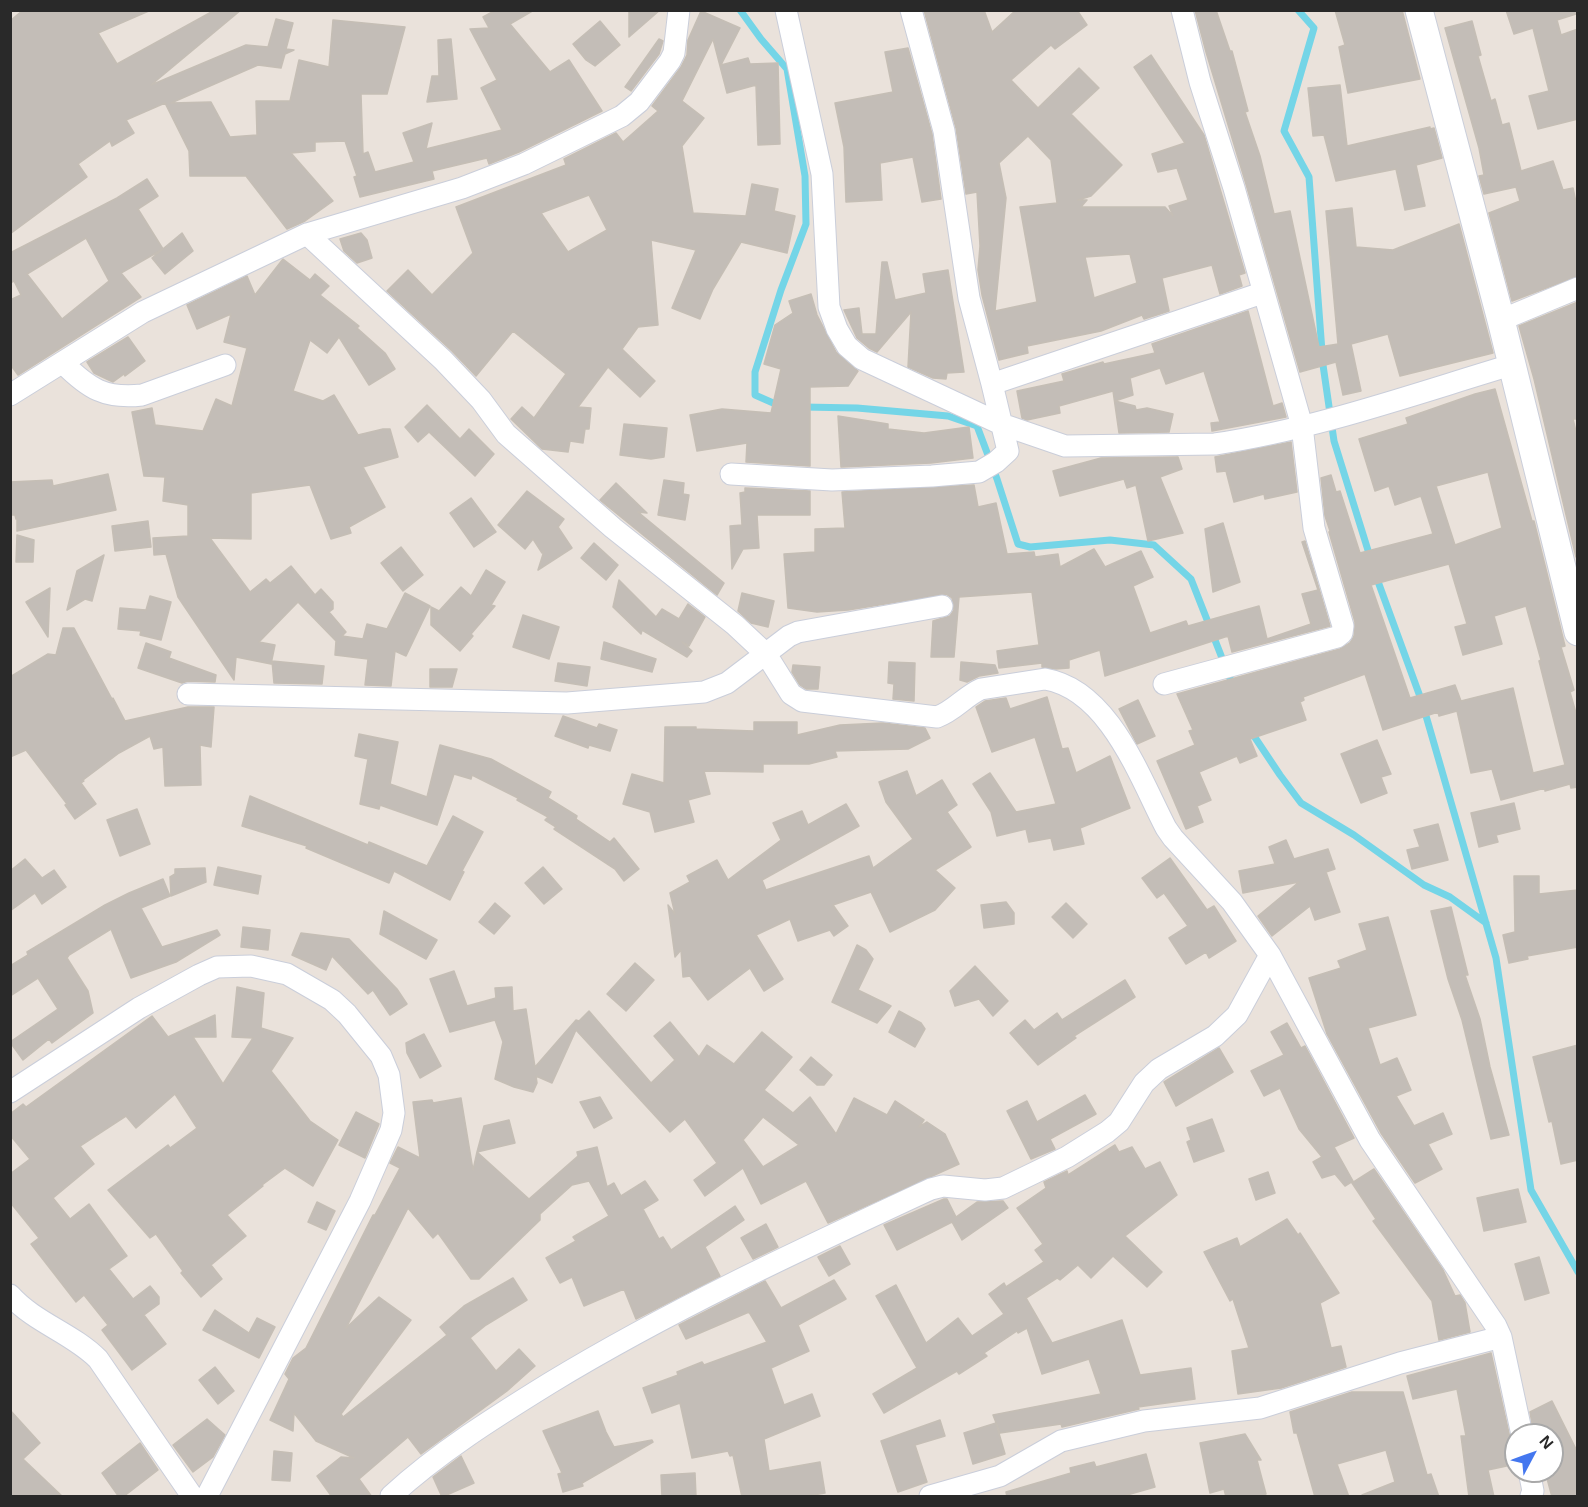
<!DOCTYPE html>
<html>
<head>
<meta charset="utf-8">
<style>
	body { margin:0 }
	#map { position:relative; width:1588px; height:1507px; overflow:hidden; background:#eae2db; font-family:Arial,sans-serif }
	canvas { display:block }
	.frame { position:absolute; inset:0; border:12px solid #292929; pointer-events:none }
	.north { position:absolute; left:1504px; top:1423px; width:60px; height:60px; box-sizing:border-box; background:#fff; border:2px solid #a9a9a9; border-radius:50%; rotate:49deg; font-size:16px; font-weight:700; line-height:24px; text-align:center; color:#292929 }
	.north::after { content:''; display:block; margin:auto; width:21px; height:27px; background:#4477ef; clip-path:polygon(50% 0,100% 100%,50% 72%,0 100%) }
</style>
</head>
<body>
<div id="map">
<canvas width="1588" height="1507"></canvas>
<div class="frame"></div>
<div class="north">N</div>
</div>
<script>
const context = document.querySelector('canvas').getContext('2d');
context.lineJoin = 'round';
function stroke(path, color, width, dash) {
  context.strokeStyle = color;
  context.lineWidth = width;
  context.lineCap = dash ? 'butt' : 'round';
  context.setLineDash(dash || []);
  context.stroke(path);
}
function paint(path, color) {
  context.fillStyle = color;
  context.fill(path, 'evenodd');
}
stroke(new Path2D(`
	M740 10 761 39 787 69 805 176 806 224 781 290 755 372V395L780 406
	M1298 10 1314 28 1284 131 1309 177 1323 365 1334 441 1371 560
	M803 407 857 408 948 416 977 426 997 479 1018 544 1030 547 1110 540 1154 545 1191 579 1233 686
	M1376 576 1422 702 1496 958 1531 1190 1578 1272
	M1250 730 1280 775 1301 803 1354 835 1424 885 1450 897 1486 923`), '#74d5e7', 7);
const building = new Path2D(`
	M23 10H151L98 33 117 64 215 10H241L151 85 246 45 268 47 276 19 293 23 286 49 294 50 285 54 281 68 258 65 171 103 211 102 230 137 257 135 256 101H290L299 60 329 67 333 20 405 27 387 94H361L363 154 368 152 375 172 414 162 403 133 432 123 426 149 502 130 481 88 497 80 470 29 489 28 483 17 496 10H534L510 24 550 72 569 60 602 111 519 152 489 164 487 158 432 171 434 179 360 197 354 177 357 176 345 141 315 142V151L291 153 333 201 305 221 287 229 246 176H190L189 151 165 103 126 120 134 133 112 146 110 141 78 164 87 177 10 234V21Z
	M629 10H660L629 37Z
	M924 10H984L992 32 1016 10H1077L1087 25 1055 49 1051 45 1011 80 1038 108 1079 68 1099 88 1071 114 1122 165 1091 196 1078 200H1087L1081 207H1165L1173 216 1169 206 1188 200 1177 168 1158 172 1152 154 1185 143 1134 67 1151 55 1204 135 1245 273 1239 275 1242 286 1220 294 1212 265 1162 278 1169 311 1144 319 1142 315 1101 331 1027 346 1028 353 999 360 982 295 978 270 980 246 977 192 966 194 956 128ZM1028 136 1051 160 1057 203 1020 207 1037 302 995 311 1006 198 999 163ZM1130 254 1137 283 1094 298 1085 257Z
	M1195 10H1216L1230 51H1232L1248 111 1245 112 1260 156 1274 214 1290 211 1319 347 1338 344 1326 211 1352 208 1356 247 1393 250 1459 224 1493 353 1400 376 1388 334 1351 344 1361 391 1343 395 1336 362 1300 372 1246 184 1206 52Z
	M1335 10H1402L1420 79 1348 93 1339 47 1345 45Z
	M1506 10H1575L1576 14 1557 20 1561 35 1578 29V119L1538 129 1529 96 1549 91 1533 28 1514 34Z
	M701 11 740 28 721 65 748 58 750 64 778 63 780 144 758 145 756 85 727 93 713 39 682 101 704 118 682 146 693 213 746 216 752 184 778 189 774 211 795 216 787 253 741 242 713 289 700 319 672 308 696 250 651 240 658 325 638 327 622 349 655 381 640 397 608 367 578 407 591 408 589 429H585L583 443 570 441 568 452 542 449 511 419 522 407 534 418 566 374 513 331 476 376 452 351 387 291 408 270 432 295 473 253 456 207 566 165 564 159 616 133 623 142 658 111 652 106 681 67 687 55 688 40ZM589 195 607 230 568 252 541 213Z
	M600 21 620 45 595 66 586 60 573 44Z
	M1472 21 1481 55 1478 56 1491 101 1495 99 1502 125 1509 123 1521 171 1553 161 1563 190 1573 188 1578 212V276L1512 301 1489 213 1520 201 1516 187 1484 194 1479 176 1484 175 1479 148 1445 28Z
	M451 39 457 99 427 102 432 76H439L438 40Z
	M659 39 663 41 659 54 631 91 625 87Z
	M908 48 932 134 941 199 922 202 913 157 880 163 882 200 846 202 844 147 835 103 893 92 885 52Z
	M1340 85 1347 146 1430 127V129L1434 128 1442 158 1416 165 1425 206 1405 210 1396 169 1336 181 1324 135 1313 136 1308 88Z
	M147 179 158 196 138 209 163 249 121 273 141 297 18 375 10 364V300L21 295 14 281 10 283V253L117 198ZM86 238 109 281 62 319 27 274Z
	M182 233 193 251 165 274 152 258Z
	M361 233 367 240 372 258 357 263 344 251 340 239Z
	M283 259 310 280 315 274 329 286 320 295 359 326 357 328 385 353 395 369 369 385 339 337 327 353 310 340 293 391 323 401 334 395 358 435 383 429H390L398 457 363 467 385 507 349 527 351 533 331 539 310 485 251 493V539L210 538 250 592 266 579 270 583 291 566 315 595 321 589 333 602V609L329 612 346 632 342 636 363 639 367 624 387 629 405 593 430 606 406 656 395 651 391 686 365 685 368 659 335 655 336 641 298 602 259 642 275 645 271 664 236 657 234 680 178 597 166 554 154 555 153 538 188 536V505L163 501 165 477 144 476 132 412 152 408 155 425 203 431 216 399 232 406 247 348 224 342 231 314 197 329 187 305 247 276 255 295Z
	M882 262H887L895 300 926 293 923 274 948 270 964 372 947 373 946 379 933 378 908 367 911 312 877 352 869 348 857 338 844 310 859 308 862 334H876Z
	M811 294 817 315 836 352 858 371 848 386 810 387V466L746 462 747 443 697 451 690 415 722 409 771 413 781 369 764 364 775 325 793 313 789 301Z
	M1578 302V419H1573L1578 440V556L1576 557 1534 379 1519 326Z
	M1248 311 1273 406 1282 403 1286 417 1212 431 1211 423 1220 422 1204 371 1166 384 1160 368 1130 378 1133 395 1115 401 1135 406 1136 410 1147 408 1173 414 1169 432 1119 433 1113 391 1059 406 1060 413 1027 420 1022 418 1017 391 1064 381 1062 374 1103 362 1104 364 1155 353 1152 344Z
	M128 337 145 361 125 376 124 374 113 382 94 373 87 362Z
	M1495 389 1532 521H1534L1565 646 1561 647 1574 690 1570 692 1578 720V787L1571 788 1570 784 1545 791V788L1501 800 1492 769 1471 773 1457 711 1439 716 1438 712 1383 730 1365 674 1303 697 1304 700 1300 702 1306 720 1250 739 1257 756 1240 763 1237 756 1199 772 1211 800 1197 806 1203 822 1186 829 1157 761 1195 745 1189 731 1193 730 1177 694 1340 649 1350 643 1354 636 1355 622 1329 532 1330 531 1325 516 1321 478 1331 475 1336 492 1340 491 1360 553 1433 534 1421 496 1395 505 1389 486 1375 491 1359 439 1408 424 1406 418 1475 394ZM1488 472 1502 528 1455 545 1436 486ZM1449 564 1467 624 1455 627 1463 655 1502 644 1494 616 1526 606 1541 660 1539 661 1565 765 1533 773 1513 688 1461 701 1455 685 1410 698 1371 585Z
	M427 405 460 439 469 429 494 454 475 476 429 432 418 442 405 427Z
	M838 416 888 424V429L924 433 969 427 973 458 931 463 841 467Z
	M624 424 667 428 664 457 651 459 620 455Z
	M1291 442 1297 492 1265 499 1264 494 1234 502 1226 471 1217 472 1215 457Z
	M1178 457 1182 469 1160 477 1183 533 1148 541 1136 485 1127 488 1124 479 1060 496 1053 471 1101 458Z
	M108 474 116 510 17 531V519H16L15 515H10V482L52 480 53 486Z
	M664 480 684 483 683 494 689 495 685 520 658 515Z
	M616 483 647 513 638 512 724 583 717 595 600 500Z
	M974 485 978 507 996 503 1007 554 1034 552 1035 557 1058 554 1060 567 1094 549 1105 567 1141 551 1153 577 1133 586 1150 633 1186 621 1188 626 1259 606 1267 639 1311 624 1302 594 1318 590 1302 542 1305 541 1330 626 1232 652 1228 636 1105 676 1100 650 1069 660V668L1055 669 1042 667V663L999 668 997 651 1039 645 1032 592 959 597 954 657H931L933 621 950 616 954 610 952 598 946 594 848 610 817 612 788 608 784 554 815 552V529L845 528 842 492Z
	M745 488 810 491V515H757L759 548 743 549 732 569 730 526 742 525 740 493 745 492Z
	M527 491 564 519 558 527 572 548 538 570 544 551 542 553 533 539 525 549 498 525Z
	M471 498 496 532 474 547 450 513Z
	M148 521 151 547 115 551 112 526Z
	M1223 523 1240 582 1213 592 1205 529Z
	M17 535 34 540 33 562H16Z
	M594 543 618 565 606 580 581 558Z
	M401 547 423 575 403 591 381 563Z
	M104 555 92 601 85 599 67 610 77 571Z
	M486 570 505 582 491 605 495 606 471 634 473 636 460 651 431 625V607L439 611 461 587 471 596Z
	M619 580 656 617 662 609 679 619 688 604 705 617 689 646 682 642 692 651 687 657 642 630 641 634 613 607Z
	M50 588 48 637 26 602Z
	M742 593 774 601 768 627 751 623 738 611Z
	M150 596 171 602 161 640 140 635 141 631 118 629 120 608 146 610Z
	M523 615 559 627 549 659 513 647Z
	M63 628H74L113 701V698L125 721 188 707H214L211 747 200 745 201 785 165 786 163 747 154 749 150 736 119 753 83 780 84 781 81 783 96 804 75 819 65 805 67 804 26 750 10 757V677L48 654 56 655Z
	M604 642 656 659 652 672 601 659Z
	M146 643 171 652 169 658 216 675 215 682 188 681 182 683 138 668Z
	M272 661 324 666 322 684 274 683Z
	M889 662 915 663 914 701 893 699 894 684 888 683Z
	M961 662 995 665 998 673 979 676 967 682 960 680Z
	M558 663 590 667 587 686 555 681Z
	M793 665 820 667 818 689H806L800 685 792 672Z
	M430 669H457L452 687H430Z
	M1047 697 1062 749 1068 748 1076 773 1110 756 1130 808 1080 828 1084 844 1054 850 1051 838 1029 842 1026 829 997 836 991 812 973 784 990 773 1016 812 1056 804 1035 737 992 752 976 707 985 701 1006 698 1010 709Z
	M1138 700 1155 736 1137 744 1119 709Z
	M563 716 597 728 599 724 617 730 610 751 589 745 588 748 555 736Z
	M754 722H797V735L840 725 883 723 925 728 930 738 908 749 835 751 837 757 809 764H763V772L704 771 710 794 688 800 694 822 655 832 650 812 623 804 632 774 664 783 665 727H696V729L754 731Z
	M359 734 398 742 390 784 427 797 440 745 491 759 551 792 548 798 577 816 576 819 610 842 614 838 639 869 624 881 615 869 554 829 556 827 545 820 548 817 517 800 518 798 472 775 471 779 454 774 437 825 380 805 379 809 360 804 368 759 355 756Z
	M1377 740 1391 774 1381 777 1387 793 1361 803 1341 754Z
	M907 771 916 796 942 780 957 805 947 812 971 847 935 870 955 888 935 910 890 932 871 892 833 905 848 926 834 936 830 930 798 941 790 919 756 935 783 979 764 991 750 968 708 1000 690 976 683 977 681 950 675 957 668 905 675 914 670 893 690 882 687 876 717 860 728 880 781 840 773 823 802 811 808 825 846 804 859 826 762 880 766 890 869 856 873 868 913 839 886 802 879 782Z
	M250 796 368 845 369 842 427 866 453 816 483 832 462 871 464 872 450 900 394 871 389 883 306 848 307 846 242 826Z
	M1514 803 1520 829 1496 835 1498 842 1479 847 1471 813Z
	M137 809 150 844 120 856 107 820Z
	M1438 824 1448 860 1412 869 1407 850 1420 847 1414 830Z
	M1286 840 1294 859 1328 849 1335 869 1326 872 1340 912 1315 920 1310 906 1272 936 1258 916 1299 882 1243 893 1239 871 1275 864 1269 847Z
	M1170 858 1207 910 1214 906 1236 941 1209 958 1206 952 1186 964 1169 938 1188 926 1164 893 1157 898 1142 878Z
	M25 859 42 878 54 870 66 887 42 904 35 893 10 911V871Z
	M218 867 261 876 258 894 214 885Z
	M543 867 562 889 544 904 525 883Z
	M205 868 206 882 171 896 170 877 175 874V869Z
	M1514 876H1539V894L1578 890V947L1527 956 1528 959 1509 963 1503 935 1515 932Z
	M163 879 170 896 141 908 162 947 217 930 220 935 176 962 131 978 111 929 69 955 67 958 88 991 93 1013 52 1043 49 1039 23 1060 10 1042 58 1009 38 978 10 996V966L28 955 27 952 105 905 129 893Z
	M1006 902 1014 913V924L984 928 981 905Z
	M495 903 510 916 494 934 479 922Z
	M1066 903 1087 924 1073 938 1052 917Z
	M1451 907 1468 975H1465L1480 1019 1490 1067 1509 1135 1491 1139 1462 1020 1448 979 1431 911Z
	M384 911 437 940 426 959 380 934Z
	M1388 917 1416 1015 1368 1028 1380 1065 1397 1058 1411 1090 1396 1096 1414 1126 1443 1113 1452 1134 1428 1144 1442 1169 1415 1183 1381 1133 1327 1034 1309 978 1341 968 1338 961 1367 950 1359 924Z
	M243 927 270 930 268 950 241 947Z
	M301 933 349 939 397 989 407 1004 390 1015 373 990 368 994 332 956 326 970 292 955Z
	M857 945 866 950 873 959 858 990 891 1006 877 1023 832 1002Z
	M635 963 654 980 626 1011 607 994Z
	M975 966 1008 1001 993 1016 979 999 955 1006 950 991Z
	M454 971 467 1006 496 998 495 988 512 987 513 1011 526 1009 535 1067 576 1020 579 1021 589 1011 651 1083 675 1060 654 1036 670 1022 699 1057 707 1045 734 1064 762 1032 792 1057 764 1090 793 1113 810 1097 836 1134 854 1098 887 1115 895 1101 924 1120 919 1127 927 1122 945 1134 959 1164 828 1223 806 1181 761 1204 743 1168 705 1196 694 1180 717 1163 685 1119 670 1132 576 1030 552 1083 536 1076 537 1083 533 1092 514 1087 495 1079 503 1042 495 1020 450 1032 430 979ZM763 1117 799 1145 763 1167 743 1140Z
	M1125 980 1135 997 1074 1036 1076 1038 1038 1065 1010 1033 1025 1020 1034 1030 1057 1013 1062 1020Z
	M237 987 264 993 261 1028 293 1038 271 1071 310 1121 338 1140 313 1186 285 1168 262 1185 263 1186 227 1215 246 1236 211 1265 222 1279 201 1297 181 1273 183 1271 156 1234 150 1238 108 1190 168 1145 170 1148 197 1128 175 1094 136 1128 126 1116 80 1146 94 1164 53 1198 70 1219 89 1204 127 1256 109 1269 133 1299 150 1286 159 1297V1304L144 1315 166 1344 132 1370 102 1330 108 1325 84 1295 76 1302 31 1244 39 1238 10 1202V1174L30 1159 10 1135V1114L23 1104 26 1107 152 1016 168 1037 215 1015 216 1037H193L223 1084 253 1038 232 1037Z
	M899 1011 921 1023 925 1029 915 1047 889 1032Z
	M1287 1023 1301 1048 1305 1046 1354 1138 1334 1147 1353 1181 1345 1186 1335 1174 1322 1178 1313 1162 1322 1157 1299 1129 1280 1088 1264 1096 1251 1071 1284 1055 1271 1032Z
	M424 1034 441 1066 420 1078 407 1053 406 1043Z
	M1578 1045V1160L1561 1164 1552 1121 1549 1122 1533 1057Z
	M1219 1048 1233 1072 1176 1106 1164 1082Z
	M811 1057 832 1075 824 1085H817L800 1070Z
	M1085 1095 1096 1114 1050 1139 1055 1149 1031 1159 1007 1111 1027 1101 1037 1122Z
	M600 1097 612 1118 594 1128 580 1102Z
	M461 1098 473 1170 477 1152 529 1199 578 1156 577 1152 597 1147 607 1187 614 1183 621 1196 645 1181 658 1200 643 1209 659 1239 663 1237 671 1250 735 1206 744 1220 705 1247 720 1276 636 1319 624 1289 584 1306 572 1277 560 1283 546 1258 576 1241 573 1237 609 1216 589 1181 572 1185 540 1214V1220L479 1279H471L438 1233 433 1238 408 1208 346 1328 379 1297 411 1320 341 1414 343 1417 447 1335 440 1327 464 1306 513 1278 527 1300 486 1325 470 1338 496 1371 519 1349 535 1366 507 1391 421 1454 408 1437 359 1479 372 1497H332L317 1476 341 1457 354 1458 316 1441 294 1413 293 1431 270 1420 289 1379 285 1374 293 1358 306 1348 373 1215H375L400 1168 390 1163 398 1147 420 1158 413 1102 432 1100 433 1103Z
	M356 1112 379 1124 365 1158 339 1145Z
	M1212 1119 1224 1151 1194 1162 1187 1142 1191 1140 1187 1128Z
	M509 1120 515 1143 477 1152 484 1126Z
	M1115 1145 1119 1152 1132 1147 1145 1169 1160 1162 1177 1195 1125 1236 1162 1272 1147 1287 1113 1256 1091 1278 1078 1265 1060 1280 1057 1278 1026 1298 1052 1343 1122 1320 1140 1375 1191 1368 1195 1399 1138 1407 1139 1409 1062 1427 1061 1424 1000 1433 993 1415 1101 1394 1089 1359 1042 1374 1027 1328 1018 1333 1017 1331 984 1353 987 1356 959 1374 957 1371 884 1413 873 1394 917 1368 876 1296 896 1285 926 1343 958 1318 972 1336 1004 1314 989 1294 1004 1283 1006 1287 1044 1262 1035 1250 1043 1244 1017 1208 1046 1188 1044 1182 1067 1171 1068 1175Z
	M1374 1169 1443 1270 1455 1296 1460 1295 1465 1303 1470 1332 1439 1340 1432 1301 1373 1221 1376 1219 1352 1183Z
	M1268 1172 1275 1193 1256 1200 1249 1179Z
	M1518 1189 1526 1222 1484 1231 1477 1198Z
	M944 1199H947L956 1217 977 1202 1003 1201 1008 1208 962 1240 952 1222 897 1250 884 1225Z
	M317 1202 335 1211 326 1230 308 1222Z
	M1287 1219 1298 1235 1300 1233 1339 1293 1320 1303 1331 1348 1341 1346 1346 1367 1281 1388 1238 1394 1232 1351 1249 1348 1233 1299 1230 1301 1204 1252 1237 1238 1240 1247Z
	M766 1224 778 1247 753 1259 741 1238Z
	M840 1246 850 1264 829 1276 818 1257Z
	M1539 1257 1549 1293 1525 1300 1515 1264Z
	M834 1280 846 1299 798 1325 809 1351 771 1368 784 1405 812 1394 820 1416 764 1439 769 1471 820 1462 825 1493 802 1497H742L733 1455 730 1456 728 1451 692 1458 680 1403 652 1413 643 1388 678 1375 677 1372 702 1362 704 1365 767 1342 749 1312 686 1339 679 1325 765 1281 781 1308Z
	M215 1310 249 1333 257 1318 275 1327 259 1358 203 1330Z
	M1491 1353 1510 1438 1516 1446V1464L1488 1470 1494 1497H1469L1461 1436H1466L1457 1389 1413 1399 1407 1376Z
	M215 1367 234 1391 218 1404 199 1380Z
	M1352 1392H1403L1427 1475 1431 1474 1439 1497H1362V1495L1395 1482 1386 1450 1337 1464 1349 1497H1315L1297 1433H1294L1290 1412Z
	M1552 1401 1578 1453V1497H1552L1545 1471H1552V1435H1534L1530 1412Z
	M10 1410 40 1443 23 1459 63 1497H10Z
	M598 1411 606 1432 614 1447 652 1440 653 1442 582 1483 583 1486 563 1492 558 1474 562 1473 543 1431Z
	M207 1419 225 1435 213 1457 193 1472 173 1445Z
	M940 1420 945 1436 915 1445 927 1482 898 1492 881 1441Z
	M996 1423 1005 1454 973 1464 964 1433Z
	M1245 1434 1261 1460H1257L1266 1494 1254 1497H1226L1224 1489 1210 1493 1200 1443Z
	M140 1443 158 1470 123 1497H119L102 1473Z
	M274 1451 292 1453 290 1481 272 1480Z
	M1146 1454 1155 1487 1120 1497H1007L1006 1492 1071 1473 1070 1468 1094 1462 1096 1467Z
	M461 1456 474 1483 442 1497 433 1477Z
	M695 1473 696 1497H662L661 1475Z`);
paint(building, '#c3bdb7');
stroke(building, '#c5beb5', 1.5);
const minor = new Path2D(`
	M786 10 822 174 829 307 837 329 847 346 862 359 1001 424 1065 446 1215 444C1316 429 1414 394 1511 365
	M911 10 944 131 969 298 992 384
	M307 234 462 188 524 164 622 116 639 102 670 61 674 53 679 10
	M1501 320 1578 288
	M63 363C89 389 105 399 142 395L225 365
	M10 395 143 312 307 234 443 360 481 400 506 434 613 528 735 625 766 654 791 694 802 701 937 717C954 711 965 696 981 689L1045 679C1109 690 1139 776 1166 828L1173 838 1232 902 1270 955 1370 1140 1496 1326 1501 1337 1522 1435
	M731 474 832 480 932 476 979 472 996 462 1008 451 992 384 1262 293
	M1164 684 1337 637 1342 633 1343 626 1314 528 1302 426 1234 188 1200 82 1182 10
	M188 694 567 703 704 692 727 683 789 636 798 632 942 606
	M10 1092 139 1008 199 975 217 967 251 966 287 974 332 1000 347 1014 381 1056 389 1075 394 1113 391 1130 360 1201 207 1496
	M10 1295C35 1323 72 1333 98 1359L192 1496
	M1529 1471 1533 1491 1531 1496
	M391 1496C439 1452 495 1417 550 1383 672 1309 802 1249 931 1189L943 1186 985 1190 1003 1188 1067 1157 1107 1132 1119 1122 1144 1083 1159 1069 1215 1036 1237 1015 1270 955
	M930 1496 1000 1476 1061 1441 1144 1421 1260 1408 1400 1363 1501 1337`);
const tertiary = new Path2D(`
	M1419 10 1501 320 1578 632`);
stroke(minor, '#caceda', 23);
stroke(tertiary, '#caceda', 29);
stroke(minor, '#fff', 21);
stroke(tertiary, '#fff', 27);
</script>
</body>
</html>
